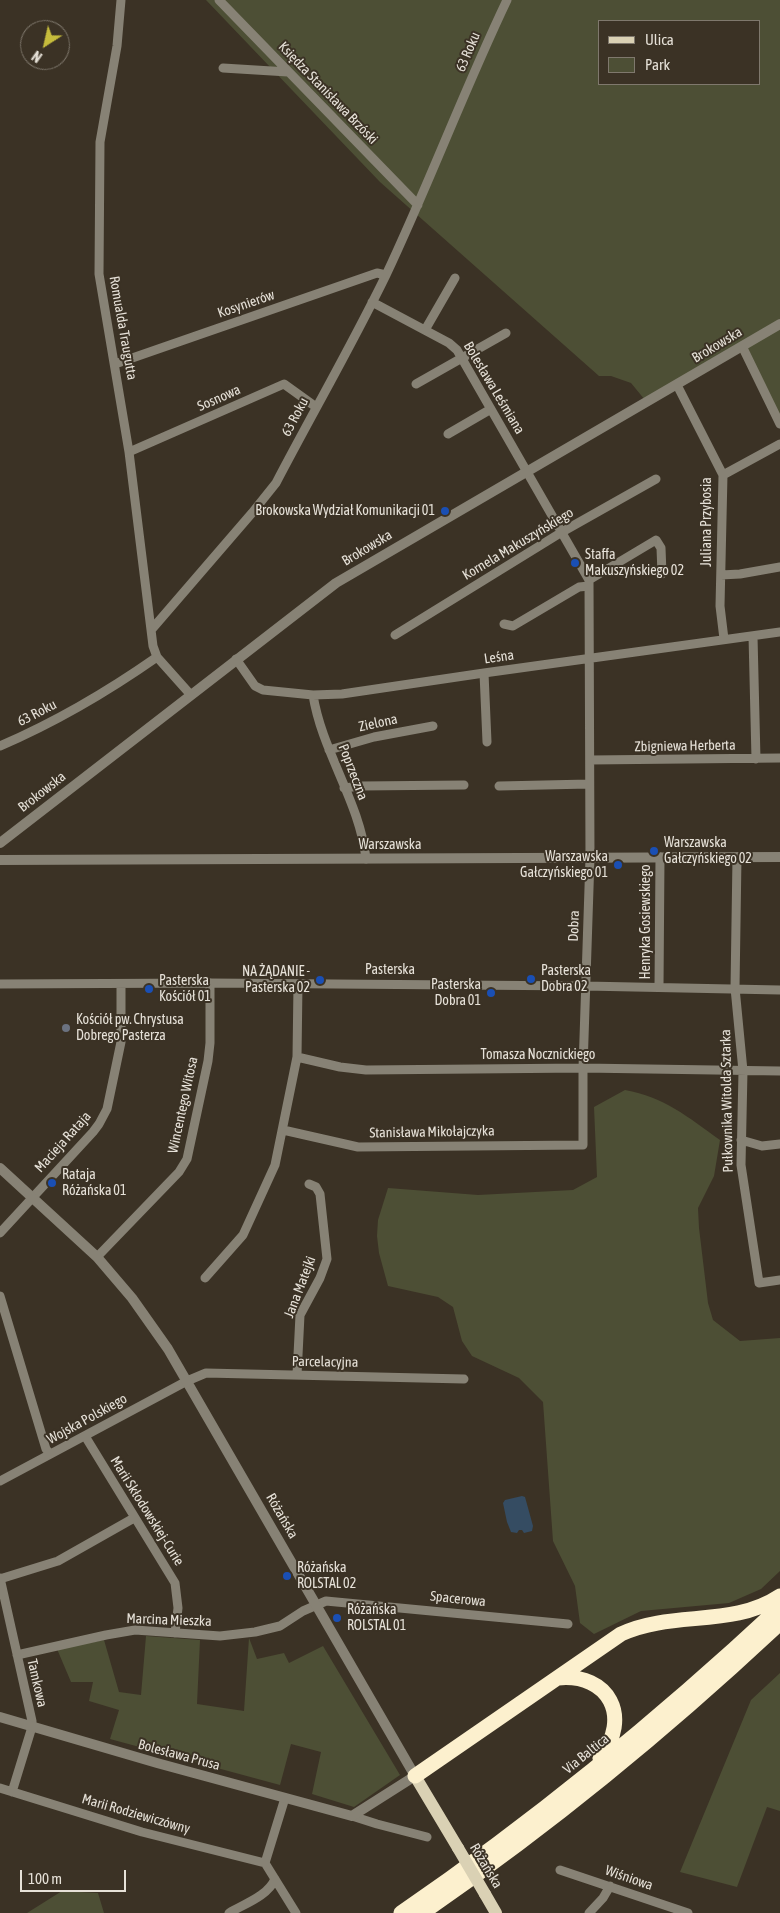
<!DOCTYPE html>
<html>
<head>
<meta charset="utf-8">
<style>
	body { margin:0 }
	#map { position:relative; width:780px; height:1913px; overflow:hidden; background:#3b3225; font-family:"Asap Condensed",sans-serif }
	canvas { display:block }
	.legend { position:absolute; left:598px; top:20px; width:162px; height:65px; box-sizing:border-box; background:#3b3225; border:1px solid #7f786d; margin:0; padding:6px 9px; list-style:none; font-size:15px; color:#e6e1d8 }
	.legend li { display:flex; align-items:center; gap:10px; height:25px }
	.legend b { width:25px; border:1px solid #7f786d }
	.north { position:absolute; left:20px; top:20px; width:50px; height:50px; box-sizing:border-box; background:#3b3225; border:1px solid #7f786d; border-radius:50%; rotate:215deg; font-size:14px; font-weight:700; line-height:20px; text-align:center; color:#e6e1d8 }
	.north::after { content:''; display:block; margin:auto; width:18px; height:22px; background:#c6bc3c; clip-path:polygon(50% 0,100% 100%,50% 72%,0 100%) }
	.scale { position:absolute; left:20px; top:1870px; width:106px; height:22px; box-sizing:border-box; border:2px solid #e6e1d8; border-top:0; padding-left:6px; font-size:15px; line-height:18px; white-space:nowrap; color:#e6e1d8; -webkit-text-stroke:4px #3b3225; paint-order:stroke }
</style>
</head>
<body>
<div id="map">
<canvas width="780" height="1913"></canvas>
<ul class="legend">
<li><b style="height:6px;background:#dad1b4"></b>Ulica</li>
<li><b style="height:14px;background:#4d4f35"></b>Park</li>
</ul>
<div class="north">N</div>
<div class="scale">100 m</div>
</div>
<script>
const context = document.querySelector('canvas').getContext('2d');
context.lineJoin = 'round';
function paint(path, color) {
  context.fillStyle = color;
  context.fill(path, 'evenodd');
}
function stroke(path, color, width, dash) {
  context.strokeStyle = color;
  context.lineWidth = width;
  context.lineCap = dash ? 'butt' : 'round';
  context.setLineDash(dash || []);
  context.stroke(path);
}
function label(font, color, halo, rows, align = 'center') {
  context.font = font + ' "Asap Condensed",sans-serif';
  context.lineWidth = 4;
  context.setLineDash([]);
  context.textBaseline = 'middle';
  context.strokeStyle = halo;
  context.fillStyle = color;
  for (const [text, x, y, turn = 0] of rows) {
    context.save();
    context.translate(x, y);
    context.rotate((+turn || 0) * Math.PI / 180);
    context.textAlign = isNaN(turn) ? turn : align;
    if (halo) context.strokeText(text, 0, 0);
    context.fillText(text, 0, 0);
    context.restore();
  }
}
paint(new Path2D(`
	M206 0H780V416L746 346 645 400 631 383 611 376H599L380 182ZM599 21H759V84H599Z
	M625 1090C664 1097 688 1117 720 1140L714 1176 698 1208 699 1228 708 1303 713 1320 740 1341 780 1338V1571L761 1589 729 1603 641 1611 594 1634 580 1623 575 1586 553 1541 543 1402 519 1378 472 1356 462 1341 453 1307 438 1297 388 1286 379 1253 377 1236 378 1220 388 1188 478 1195 573 1190 597 1177 594 1107Z
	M146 1636 200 1640 197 1704 244 1711 249 1638 257 1659 284 1653 289 1663 323 1646 400 1775 354 1807 312 1794 321 1752 291 1744 280 1785 110 1739 119 1710 89 1701 93 1682H71L57 1649 104 1640 119 1692 141 1695Z
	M780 1673V1811L767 1807 737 1887 680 1872 751 1700Z
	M62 1891 98 1893 104 1913H27Z`), '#4d4f35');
paint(new Path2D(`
	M522 1496 525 1497 533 1526 532 1531 524 1533 522 1530H519L517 1533 511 1532 507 1522 503 1503 505 1500Z`), '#354c62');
stroke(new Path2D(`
	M121 0 117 46 100 142 99 274 129 452 153 646 157 657 190 694
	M219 0 418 205
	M223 68 288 72
	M425 330 455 278
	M742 346 780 424
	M115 364 377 273 386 275
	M416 384 506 333
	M677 385 723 475 720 606 724 639
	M448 434 491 409
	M129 452 284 384 316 407
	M723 475 780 444
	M721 575 740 574 780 567
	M589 580 656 540 661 548 662 574
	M504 624 513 626 579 587 589 586
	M152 629 252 513 276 483C312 414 352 345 386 275 429 184 464 90 507 0
	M395 635 562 532 656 479
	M753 636 756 759
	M236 659 255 686 263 690 313 695 342 694 484 673 780 632
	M484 673 487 742
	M313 695C322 752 360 802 366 859
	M0 746C56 722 107 692 157 657
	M329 750 374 737 433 726
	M590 760 780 758
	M499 786 589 784
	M344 788 361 786 464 785
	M737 857 735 988 743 1071 741 1165 759 1283 780 1280
	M0 984 210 983 585 986 780 990
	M659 987 660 857
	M297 1057 340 1067 366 1070 583 1068 780 1071
	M283 1130 358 1147 583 1145V1068L590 858 589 580 457 350 449 343 372 302
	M741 1140 762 1146 780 1144
	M0 1233 93 1132 99 1124 107 1109 121 1042V984
	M97 1257 179 1172 187 1159 208 1061 210 1043V983
	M205 1278 243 1235 275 1165 297 1057 298 984
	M0 1296 46 1449 50 1454
	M297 1375 300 1315 320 1278 327 1259 320 1194 316 1187 309 1184
	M85 1436 175 1583 178 1608 175 1633
	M0 1481 187 1381 206 1373 464 1379
	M0 1578 32 1721V1727L12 1792
	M0 1579 58 1561 134 1518
	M17 1655 106 1635 135 1630 220 1636 255 1632 280 1626 303 1611 326 1601 568 1624
	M0 1788 142 1832 265 1863
	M285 1798 265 1863 296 1913
	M352 1816 377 1824 427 1837
	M560 1870 688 1913
	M229 1913C244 1904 268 1896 275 1879
	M589 1913 603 1898 610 1886`), '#878275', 9);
stroke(new Path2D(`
	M0 843 336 583 780 324
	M0 860 780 857
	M0 1168 97 1257 132 1298 168 1349 415 1776 352 1816 157 1763 0 1717`), '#878275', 10);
stroke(new Path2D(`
	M415 1776 458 1848
	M485 1894 496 1913`), '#dad1b4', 12);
stroke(new Path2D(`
	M558 1678C609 1673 632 1717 600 1758
	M415 1776 621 1634C673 1610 732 1628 780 1596
	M401 1913C535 1821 661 1718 780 1607
	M422 1913C549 1826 668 1728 780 1623`), '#fcf0ce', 15);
stroke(new Path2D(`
	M458 1848 485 1894`), '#dad1b4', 12);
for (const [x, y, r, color] of [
	[445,511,5,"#1a4fb4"],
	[575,563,5,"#1a4fb4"],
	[654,851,5,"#1a4fb4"],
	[618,865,5,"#1a4fb4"],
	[531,979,5,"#1a4fb4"],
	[320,980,5,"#1a4fb4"],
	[149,989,5,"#1a4fb4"],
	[491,993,5,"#1a4fb4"],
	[66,1028,5,"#6b7280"],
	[52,1183,5,"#1a4fb4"],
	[287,1576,5,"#1a4fb4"],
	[337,1618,5,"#1a4fb4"]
]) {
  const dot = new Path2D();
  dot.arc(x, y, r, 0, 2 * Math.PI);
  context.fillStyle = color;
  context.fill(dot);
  stroke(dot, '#3b3225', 2);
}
label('14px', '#e6e1d8', '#3b3225', [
	["63 Roku",468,52,-67],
	["Księdza Stanisława Brzóski",328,93,46],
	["Kosynierów",246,304,-19],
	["Romualda Traugutta",123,328,80],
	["Brokowska",717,345,-31],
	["Bolesława Leśmiana",494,388,59],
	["Sosnowa",219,398,-24],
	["63 Roku",295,417,-62],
	["Juliana Przybosia",707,522,-90],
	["Kornela Makuszyńskiego",518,544,-31],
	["Brokowska",367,548,-31],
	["Leśna",499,657,-8],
	["63 Roku",37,713,-27],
	["Zielona",378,723,-12],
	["Zbigniewa Herberta",685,746,-1],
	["Poprzeczna",353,772,69],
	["Brokowska",42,792,-38],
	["Warszawska",390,845],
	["Henryka Gosiewskiego",646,922,-90],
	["Dobra",574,926,-88],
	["Pasterska",390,970],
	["Tomasza Nocznickiego",538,1055],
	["Pułkownika Witolda Sztarka",727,1101,-91],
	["Wincentego Witosa",183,1105,-78],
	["Stanisława Mikołajczyka",432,1132,-1],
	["Macieja Rataja",63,1142,-48],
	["Jana Matejki",300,1287,-69],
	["Parcelacyjna",325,1362,1],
	["Wojska Polskiego",87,1419,-29],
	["Marii Skłodowskiej-Curie",147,1511,58],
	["Różańska",282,1516,60],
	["Spacerowa",458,1599,6],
	["Marcina Mieszka",169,1620,2],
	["Tamkowa",37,1683,77],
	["Via Baltica",586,1754,-39],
	["Bolesława Prusa",179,1755,15],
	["Marii Rodziewiczówny",136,1814,16],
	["Różańska",486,1866,59],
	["Wiśniowa",629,1878,19]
]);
label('14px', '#e6e1d8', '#3b3225', [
	["Brokowska Wydział Komunikacji 01",435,511,"right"],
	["Staffa",585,555],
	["Makuszyńskiego 02",585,571],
	["Warszawska",664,843],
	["Gałczyńskiego 02",664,859],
	["Warszawska",608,857,"right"],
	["Gałczyńskiego 01",608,873,"right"],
	["Pasterska",541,971],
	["Dobra 02",541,987],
	["NA ŻĄDANIE -",310,972,"right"],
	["Pasterska 02",310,988,"right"],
	["Pasterska",159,981],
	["Kościół 01",159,997],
	["Pasterska",481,985,"right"],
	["Dobra 01",481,1001,"right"],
	["Kościół pw. Chrystusa",76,1020],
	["Dobrego Pasterza",76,1036],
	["Rataja",62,1175],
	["Różańska 01",62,1191],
	["Różańska",297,1568],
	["ROLSTAL 02",297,1584],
	["Różańska",347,1610],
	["ROLSTAL 01",347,1626]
], 'left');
</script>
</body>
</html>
